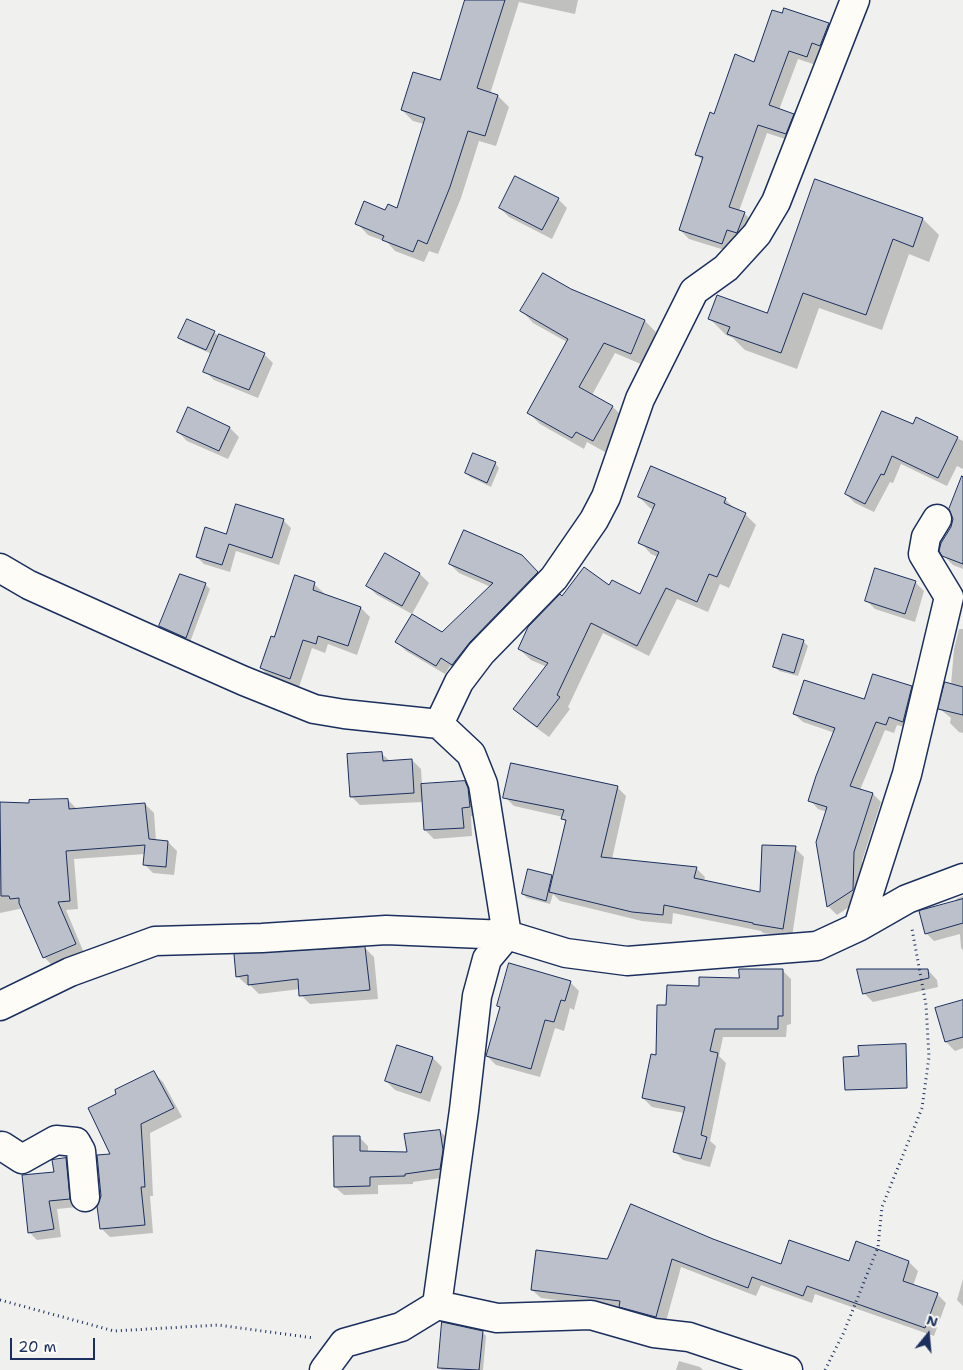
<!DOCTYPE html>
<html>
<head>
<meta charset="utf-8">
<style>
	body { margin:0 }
	#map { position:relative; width:963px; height:1370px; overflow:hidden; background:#f0f0ee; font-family:"Shantell Sans",sans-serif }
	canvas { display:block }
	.north { position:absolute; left:903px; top:1310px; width:50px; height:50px; -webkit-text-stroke:4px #fdfcf7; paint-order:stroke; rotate:17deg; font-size:14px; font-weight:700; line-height:20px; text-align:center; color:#1b2f5e }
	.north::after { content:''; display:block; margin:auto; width:18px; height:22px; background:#1b2f5e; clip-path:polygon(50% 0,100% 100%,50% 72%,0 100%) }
	.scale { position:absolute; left:10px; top:1338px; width:85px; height:22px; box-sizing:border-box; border:2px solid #1b2f5e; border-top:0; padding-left:6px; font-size:15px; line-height:18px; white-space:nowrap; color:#1b2f5e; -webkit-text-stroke:4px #fdfcf7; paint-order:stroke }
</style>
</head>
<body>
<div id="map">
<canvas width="963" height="1370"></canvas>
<div class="north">N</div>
<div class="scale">20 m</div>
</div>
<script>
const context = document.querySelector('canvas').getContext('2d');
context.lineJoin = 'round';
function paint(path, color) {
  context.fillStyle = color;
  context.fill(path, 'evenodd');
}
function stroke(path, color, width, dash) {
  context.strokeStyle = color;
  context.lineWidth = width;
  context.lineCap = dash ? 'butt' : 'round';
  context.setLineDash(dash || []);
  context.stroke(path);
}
paint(new Path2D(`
	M466 0H578L575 14 519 2 490 94 498 96 509 107 496 146 479 141 461 198 438 254 429 251 424 262 395 251 387 242 368 235 357 223 386 211 398 210 424 124 413 121 402 110 441 82Z
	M828 25 837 33 816 65 798 59 779 110 793 115 802 123 794 142 767 133 739 211 744 213 753 222 731 252 689 239 680 230 703 161 696 154 714 115 755 63Z
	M558 199 567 208 552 239 509 217 500 208Z
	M923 219 939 235 929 262 909 254 882 330 819 308 797 369 745 350 733 338 726 335 710 319 768 315Z
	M570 291 645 321 656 332 643 365 615 353 592 395 613 407 624 418 605 452 587 442 584 449 540 424 528 412 567 342 533 323 522 311Z
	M214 332 219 337 264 354 273 363 258 398 214 380 205 371 212 354 184 342 180 338Z
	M917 418 963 441V469L957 466 947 486 901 464 893 483 890 482 874 512 855 503 846 494 913 426Z
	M230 428 239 437 228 459 187 441 178 432Z
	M495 463 499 468 491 487 470 477 466 473Z
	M639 497 725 499 736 510 745 514 756 525 729 588 720 584 708 612 677 599 649 656 603 633 568 707 570 709 549 737 526 720 514 709 547 667 531 660 519 649 563 598 610 587 641 596 658 557 651 554 640 542 654 510 650 508Z
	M283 520 291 528 279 565 236 551 230 572 204 564 197 557 227 535Z
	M963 520V569L953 565 943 555Z
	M521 556 546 582 462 673 450 666 445 674 406 651 397 642 442 633 491 587 459 573 450 564Z
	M420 574 429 583 412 614 377 595 368 586Z
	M915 582 924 591 915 622 875 609 866 600Z
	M205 584 210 589 190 642 165 630 161 626Z
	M314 584 324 593 323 595 361 608 370 617 357 655 328 644 325 653 312 648 299 687 270 677 261 668 275 638Z
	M959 629H963V733L959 732 950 723 951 718 940 709 951 685 954 649Z
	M803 641 808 646 798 676 779 671 774 666Z
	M911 687 920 695 912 729 897 725 894 733 885 730 860 790 873 794 881 802 862 861 861 899 837 915 828 906 818 842 827 812 818 809 810 800 835 733 803 722 794 714 865 701Z
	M382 754 390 761 412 760 421 769 422 785 464 782 474 791 478 816H471L472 836 434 839 425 830 423 802 360 805 351 796Z
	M617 787 626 796 612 859 696 868 705 877 704 881 761 893 795 848 804 857 792 937 763 933 761 931 673 913 672 924 642 921 560 901 553 894 550 904 527 898 523 894 529 870 552 876 554 878 567 823 563 819V817L514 806 505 797Z
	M68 800 77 809 145 804 154 813 156 841 168 842 177 851 174 875 153 873 144 864 145 854 74 859 78 909 66 910 84 953 53 966 44 957 24 908 0 913V803L30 804Z
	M963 896V950L961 948 960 934 934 941 926 933 957 902 956 899Z
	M365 948 374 957 378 999 310 1004 301 995 300 989 259 994 250 985H247L237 976Z
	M782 970 791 979V1024L787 1025 786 1037H723L719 1056 726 1063 710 1141 716 1146 710 1167 683 1160 674 1151 684 1113 652 1107 643 1098 657 1056 667 1006 700 987Z
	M928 970 937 980 938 987 873 1002 864 993Z
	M570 982 579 991 574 1010 570 1008 564 1031 555 1028 540 1077 496 1065 487 1056 501 1008 499 1006Z
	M963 1001V1048L955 1051 946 1042Z
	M433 1058 442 1067 430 1102 395 1090 386 1081Z
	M154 1073 163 1082 182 1117 150 1133 153 1196H150L153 1233 110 1237 101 1228 112 1155 118 1094Z
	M440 1131 448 1139V1177L413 1182V1184L378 1185V1194L344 1195 335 1187 359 1137 368 1146V1153L408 1154Z
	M66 1160 73 1168 77 1207 57 1209 61 1237 37 1240 29 1232 55 1173Z
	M713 1240 782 1265 850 1263 857 1242 909 1262 918 1271 913 1286 937 1294 946 1303 934 1336 815 1294 812 1303 761 1285 756 1296 681 1267 665 1325 629 1315 622 1308 541 1298 532 1290 608 1260Z
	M963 1279V1306L957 1300Z
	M482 1332 486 1336 483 1370H442L439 1367Z
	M679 1361 700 1367 703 1370H676Z`), '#0003');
const building = new Path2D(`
	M465 0H505L477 88 498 95 485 136 468 131 450 187 427 244 418 240 413 252 382 240 384 236 355 224 364 201 385 210 388 204 397 208 425 118 401 110 413 72 440 80Z
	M784 8 829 23 820 46 812 43 807 57 789 51 769 105 794 114 786 134 758 125 729 207 745 212 737 233 727 230 722 244 679 230 703 157 695 155 710 112 714 114 735 54 754 62 772 10 782 13Z
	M515 176 559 198 542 230 499 208Z
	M815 179 923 218 913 247 893 239 866 315 803 293 781 353 727 334 730 327 708 319 717 295 767 313Z
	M543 273 571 289 645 320 631 354 604 343 579 387 613 406 593 441 576 432 572 438 527 413 568 339 520 311Z
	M187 319 215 331 206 350 178 338Z
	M219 334 265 353 249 390 203 372Z
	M188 407 230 427 219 451 177 432Z
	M882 411 913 424 916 417 958 437 938 478 892 456 884 475 881 474 865 504 845 494Z
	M473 453 496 462 487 483 465 473Z
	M651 466 726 498 724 503 746 513 717 577 709 574 697 602 666 588 637 646 591 623 557 695 560 697 537 727 513 709 548 663 518 649 528 627 560 594 562 596 584 567 609 585 612 580 640 594 659 552 638 543 655 504 638 497Z
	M962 476 963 477V564L942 556 939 551 941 543 951 527 953 519 949 509Z
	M236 504 284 519 272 558 229 544 222 565 196 557 205 527 226 534Z
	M464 530 522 555 538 572 470 642 452 665 441 658 436 666 395 642 412 614 442 632 493 583 449 564Z
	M385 553 420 573 402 606 366 586Z
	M875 568 916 581 905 614 865 601Z
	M180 574 206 583 186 638 159 626Z
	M295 575 315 582 313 590 361 607 348 646 318 636 316 644 303 640 290 679 260 668 271 636 274 637Z
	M783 634 804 640 794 673 773 667Z
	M873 674 912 686 903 722 889 717 886 725 876 722 850 786 873 793 854 852 853 890 827 907 816 842 827 807 808 801 816 776 835 728 793 714 804 680 864 699Z
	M945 682 963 687V715L938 709Z
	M382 752 383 761 412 759 414 793 350 797 347 754Z
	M511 763 618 786 601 857 697 867 694 878 760 892 762 845 796 846 783 929 753 924V923L664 905 663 915 632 912 549 892 566 820 561 819 564 810 503 798Z
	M465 781 468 788 470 807 462 808 464 828 424 830 421 784Z
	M68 799 69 809 145 803 149 839 168 841 166 867 143 865 145 845 66 851 70 901 58 902 76 944 43 958 19 903V898L10 899 9 896H1L0 802 29 803V800Z
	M528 869 552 875 546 901 522 894Z
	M963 899V923L925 934 919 911Z
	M365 947 370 990 299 996 298 979 248 985V975L236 977 234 954Z
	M509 963 571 981 565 1001 561 1000 554 1022 545 1020 531 1069 486 1056 500 1007 497 1006Z
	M739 969H783V1016H778V1029H715L710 1051 718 1053 701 1135 707 1137 701 1159 673 1152 685 1107 642 1098 651 1054 656 1055 657 1005H666L667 985 699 986V977L739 978Z
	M857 969H928L929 978 863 994Z
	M963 1000V1037L945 1042 935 1008Z
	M906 1044 907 1088 845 1090 843 1057 859 1056 858 1046Z
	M397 1045 433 1057 421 1093 385 1081Z
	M154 1071 174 1108 141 1124 145 1187H141L145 1225 100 1229 97 1206 101 1196 97 1155 110 1154 88 1108 116 1094 115 1090Z
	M440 1130 443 1150 440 1169 405 1174V1176L370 1177V1186L334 1187 333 1136H360V1151L407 1152 404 1134Z
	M66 1158 70 1199 49 1201 54 1229 28 1233 22 1175 54 1172 52 1160Z
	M631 1204 713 1239 781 1264 789 1240 849 1261 856 1241 909 1261 903 1281 938 1293 925 1328 807 1286 803 1296 752 1277 748 1288 672 1259 656 1317 619 1307 620 1301 531 1290 536 1250 607 1259Z
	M442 1322 483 1331 479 1370 438 1368Z`);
paint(building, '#bbc0ca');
stroke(building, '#1b2f5e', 1);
const minor = new Path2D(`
	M0 568 29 585 140 635 244 681 314 709 344 714 439 724 471 754 483 784 507 935 487 959 477 996 464 1110 437 1305 401 1327 344 1343 324 1370
	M439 724 459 682 481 653 554 578 594 520 606 497 640 399 694 291 726 268 757 234 776 202 855 0
	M858 927 907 774 949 597 923 554 926 537 937 519
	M0 1006 70 972 155 941 262 938 386 930 507 935 566 953 627 961 817 946 858 927 907 899 963 878
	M2 1146 22 1159 56 1140 76 1142 81 1151 85 1197
	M437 1305 497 1318 591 1315 654 1333 689 1337 788 1370`);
stroke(minor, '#1b2f5e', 31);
stroke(new Path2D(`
	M0 1300 114 1331 218 1325 314 1338
	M825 1370 844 1332 878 1247 882 1207 922 1108 929 1057 926 1005 912 929`), '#1b2f5e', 3, [1, 4]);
stroke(minor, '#fdfcf7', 28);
</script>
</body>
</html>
